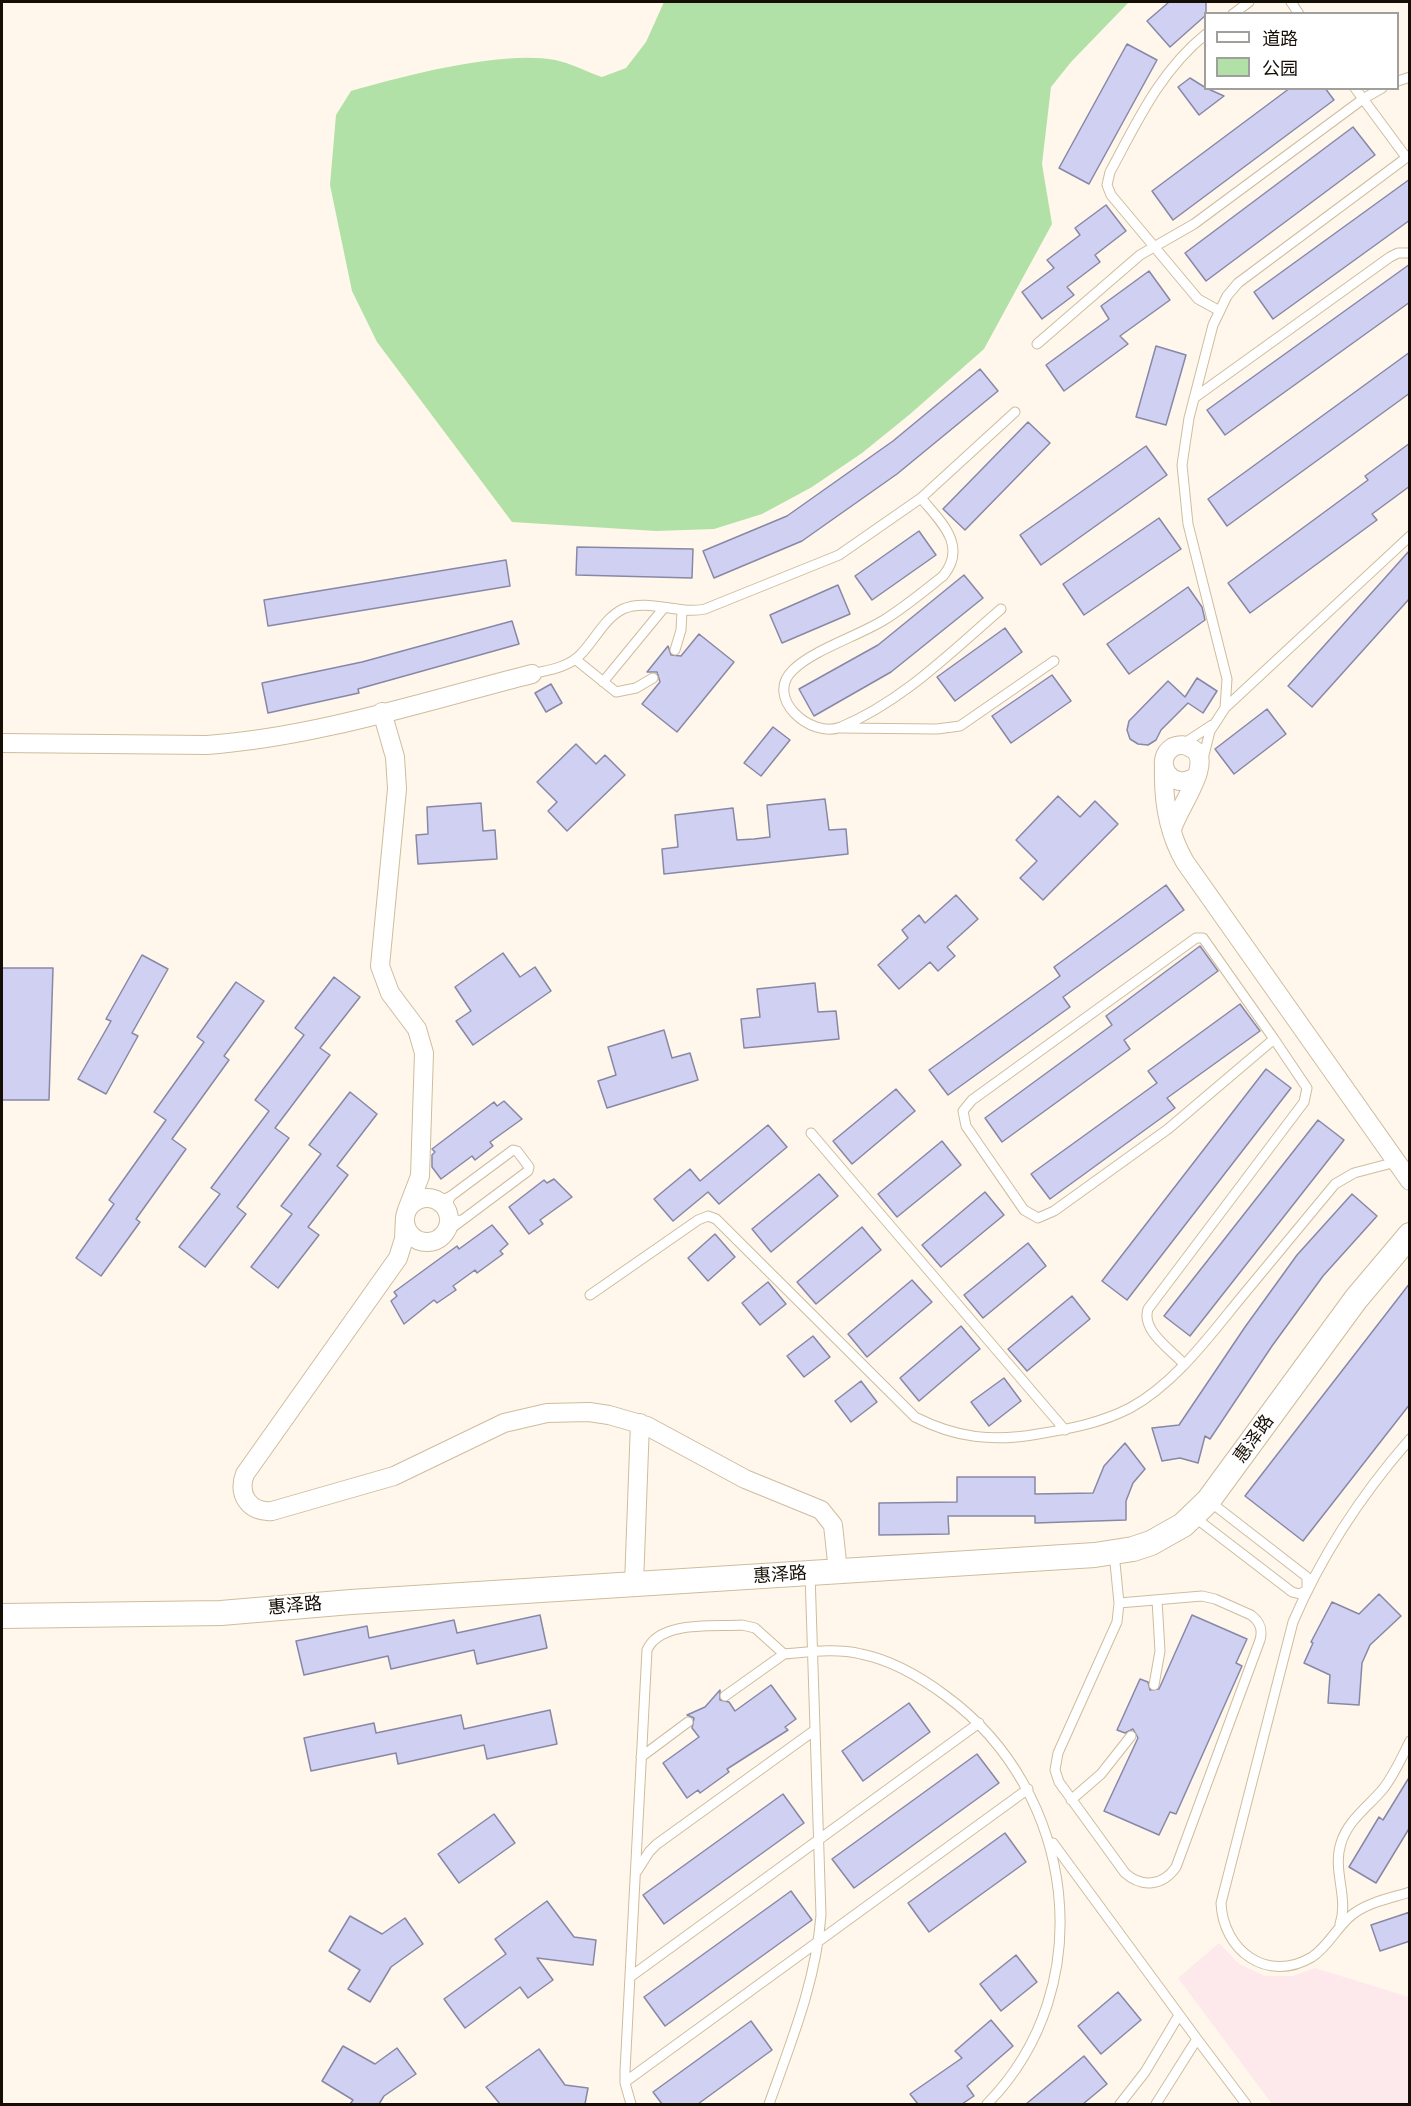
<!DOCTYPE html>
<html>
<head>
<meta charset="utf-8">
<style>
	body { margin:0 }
	#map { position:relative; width:1411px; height:2106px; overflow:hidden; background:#fff7eb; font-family:Cabin,"Noto Sans SC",sans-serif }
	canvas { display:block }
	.frame { position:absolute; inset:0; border:3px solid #150e05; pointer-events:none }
	.legend { position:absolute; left:1204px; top:12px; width:195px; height:78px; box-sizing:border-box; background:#fff; border:2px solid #a19f9b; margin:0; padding:8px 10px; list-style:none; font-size:18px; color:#150e05 }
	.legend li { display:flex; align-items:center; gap:12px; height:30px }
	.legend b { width:30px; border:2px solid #a19f9b }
</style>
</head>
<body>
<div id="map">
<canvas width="1411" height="2106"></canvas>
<div class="frame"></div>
<ul class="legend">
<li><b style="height:8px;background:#fff"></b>道路</li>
<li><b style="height:16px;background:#b1e1a6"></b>公园</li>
</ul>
</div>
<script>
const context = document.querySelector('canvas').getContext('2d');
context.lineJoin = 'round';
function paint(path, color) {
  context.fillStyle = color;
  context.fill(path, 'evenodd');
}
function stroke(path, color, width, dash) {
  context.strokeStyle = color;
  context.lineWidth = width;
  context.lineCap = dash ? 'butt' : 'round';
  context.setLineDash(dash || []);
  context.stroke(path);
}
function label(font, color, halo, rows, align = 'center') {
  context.font = font + ' Cabin,"Noto Sans SC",sans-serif';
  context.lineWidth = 4.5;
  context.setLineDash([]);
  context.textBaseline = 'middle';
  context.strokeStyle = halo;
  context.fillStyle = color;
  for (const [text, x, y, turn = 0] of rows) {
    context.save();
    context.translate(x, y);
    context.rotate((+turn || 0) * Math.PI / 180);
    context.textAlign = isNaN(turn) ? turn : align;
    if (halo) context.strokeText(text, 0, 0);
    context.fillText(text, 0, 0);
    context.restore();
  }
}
paint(new Path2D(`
	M1219 1943 1239 1964 1265 1976H1293L1315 1968 1409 1997V2104H1272L1178 1978Z`), '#fde8eb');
paint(new Path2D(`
	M664 2H1129L1071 62 1051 87 1042 164 1052 224 984 349 909 415 862 453 812 487 762 514 714 529 656 531 512 522 377 342 352 291 330 185 336 115 351 91C403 76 502 50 555 60 571 63 587 72 602 77L626 68 646 42Z`), '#b1e1a6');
const building = new Path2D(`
	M1169 2H1206V15L1170 47 1147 21Z
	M1127 44 1157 60 1089 184 1059 168Z
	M1190 78 1206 88 1224 96 1199 115 1178 87Z
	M1290 88H1325L1334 100 1173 220 1152 191Z
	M1353 127 1375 155 1206 281 1185 253Z
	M1410 179V220L1273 319 1254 292Z
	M1106 205 1126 231 1095 255 1100 262 1067 287 1074 295 1042 319 1022 292 1054 268 1047 260 1080 235 1075 228Z
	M1410 264V302L1225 435 1207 410Z
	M1149 271 1170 300 1120 336 1128 344 1064 391 1046 365 1109 319 1101 306Z
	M1156 346 1186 355 1166 425 1136 417Z
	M1410 352V393L1227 526 1208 499Z
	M980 369 998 391 897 474 802 541 714 578 703 551 787 516 893 441Z
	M1028 422 1050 443 965 530 943 509Z
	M1410 443V486L1372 514 1377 520 1250 613 1228 583 1368 480 1365 476Z
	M1146 446 1167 475 1041 565 1020 535Z
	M1159 518 1181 549 1084 615 1063 584Z
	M919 531 936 555 872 600 855 576Z
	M577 547 693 549 692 578 576 575Z
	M1410 550V598L1312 707 1288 686Z
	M506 560 510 586 268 626 264 600Z
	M964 575 983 598 891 672 814 716 799 689 878 645Z
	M838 585 850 614 782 643 770 615Z
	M1188 587 1202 607 1205 620 1129 674 1107 644Z
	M512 621 519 644 358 689 359 693 268 713 262 683 362 662Z
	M1005 628 1022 652 955 701 937 677Z
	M699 634 734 662 677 732 642 704 660 682 657 672H647L668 646 671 655 681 656Z
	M1052 675 1071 701 1011 743 992 716Z
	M1197 678 1217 691 1203 713 1188 703 1161 730 1156 740 1148 745 1138 744 1130 739 1127 730 1129 721 1168 681 1185 697Z
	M551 684 562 703 546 712 535 693Z
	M1267 709 1286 734 1234 774 1215 749Z
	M773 727 790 740 761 776 744 763Z
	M576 744 596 764 605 755 625 775 567 831 548 811 557 802 537 782Z
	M1058 796 1080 817 1095 801 1118 824 1043 900 1020 878 1037 861 1016 840Z
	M825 799 829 830 846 829 848 854 664 874 662 849 678 847 675 815 733 808 737 840 754 839 770 837 767 805Z
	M481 803 483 831 495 830 497 859 418 864 416 835 428 834 427 807Z
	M1166 885 1184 910 1063 997 1070 1007 948 1095 929 1070 1060 976 1054 967Z
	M956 895 978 919 947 947 955 956 938 971 930 962 899 989 878 965 908 938 902 930 919 915 925 923Z
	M1200 946 1218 971 1124 1040 1130 1049 1002 1142 985 1118 1112 1025 1106 1016Z
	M503 953 520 977 535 967 551 991 473 1045 456 1021 471 1011 455 987Z
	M142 955 168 969 132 1033 138 1036 106 1094 78 1079 111 1021 106 1019Z
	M2 968H53L49 1100H2Z
	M334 977 360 997 320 1048 330 1055 275 1128 289 1138 237 1207 246 1214 205 1267 179 1247 220 1194 211 1188 269 1111 255 1100 304 1035 295 1028Z
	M236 982 264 1001 224 1056 229 1060 172 1139 186 1149 136 1219 140 1222 101 1276 76 1258 114 1204 109 1200 166 1120 154 1112 204 1042 197 1037Z
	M815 983 818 1012 836 1011 839 1039 744 1048 741 1019 760 1017 757 989Z
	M1240 1004 1260 1031 1167 1098 1175 1108 1050 1199 1031 1174 1157 1083 1148 1071Z
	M664 1030 672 1058 690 1053 698 1080 607 1108 598 1081 616 1075 608 1047Z
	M1266 1069 1291 1088 1127 1300 1102 1281Z
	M896 1089 915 1111 852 1164 833 1141Z
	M350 1092 377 1114 337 1166 348 1175 308 1227 319 1235 278 1288 251 1267 292 1214 281 1206 321 1154 309 1145Z
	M504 1101 522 1119 490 1142 493 1146 475 1160 472 1156 441 1179 432 1167V1155L435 1152 432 1149 494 1102 497 1106Z
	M1318 1120 1344 1140 1190 1336 1164 1316Z
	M768 1125 787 1147 719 1204 708 1192 673 1221 654 1199 690 1169 700 1181Z
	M942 1141 961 1165 897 1217 878 1194Z
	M819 1174 838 1196 771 1252 752 1229Z
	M554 1179 572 1197 540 1220 543 1224 529 1234 509 1207 544 1180 547 1183Z
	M985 1192 1004 1215 941 1267 922 1245Z
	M1352 1194 1377 1216 1323 1276 1272 1346 1210 1439 1205 1436 1198 1463 1180 1458 1162 1461 1152 1428 1179 1425 1245 1327 1297 1255Z
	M492 1225 508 1244 500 1251 503 1254 477 1273 475 1270 453 1286 456 1290 437 1303 434 1300 404 1324 391 1301 397 1296 394 1292 457 1246 459 1249Z
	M862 1227 881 1250 816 1304 797 1282Z
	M715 1234 735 1257 708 1281 688 1258Z
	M1028 1243 1046 1266 983 1318 964 1295Z
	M912 1280 932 1302 867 1357 848 1334Z
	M768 1282 786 1304 760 1325 742 1303Z
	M1410 1283V1404L1303 1541 1245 1496Z
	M1072 1296 1090 1319 1027 1371 1008 1349Z
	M961 1326 980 1349 919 1401 900 1378Z
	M813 1336 830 1357 804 1377 787 1356Z
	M1004 1378 1021 1401 989 1426 971 1402Z
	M861 1381 877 1402 851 1422 835 1401Z
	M1125 1443 1145 1469 1133 1483 1126 1501V1520L1035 1523V1516H948L949 1534 879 1535V1503L957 1502V1477H1035V1494L1093 1493 1104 1466Z
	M1379 1594 1401 1616 1370 1645 1362 1663 1359 1705 1328 1703 1330 1675 1304 1663 1313 1643 1311 1642 1332 1602 1359 1614Z
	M540 1615 547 1648 477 1664 474 1650 391 1669 388 1656 304 1675 296 1641 367 1626 369 1638 454 1620 457 1633Z
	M1192 1615 1247 1639 1236 1663 1242 1666 1176 1814 1170 1812 1159 1835 1104 1811 1138 1738 1133 1729 1125 1733 1117 1730 1140 1679 1148 1682 1150 1690 1159 1689Z
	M771 1685 796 1719 785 1727 788 1730 727 1769 729 1772 700 1793 698 1790 687 1798 663 1763 699 1737 692 1728 694 1718 687 1715 705 1707 720 1690V1700L729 1702 735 1711Z
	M909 1703 930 1732 863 1781 842 1751Z
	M550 1710 557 1744 487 1759 484 1745 398 1764 396 1753 311 1771 304 1738 374 1723 376 1733 461 1715 464 1729Z
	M977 1754 999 1783 854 1888 832 1859Z
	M1410 1776V1827L1376 1883 1349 1867 1379 1817 1383 1820Z
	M783 1794 804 1823 664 1924 643 1895Z
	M494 1814 515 1843 459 1883 438 1854Z
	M1005 1833 1026 1862 929 1932 908 1903Z
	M791 1891 812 1920 665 2026 644 1997Z
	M547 1901 574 1937 596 1940 593 1965 537 1958 553 1980 528 1998 520 1987 465 2028 444 1999 506 1954 495 1939Z
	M1410 1912V1941L1380 1951 1371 1925Z
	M350 1916 382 1934 405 1918 423 1944 391 1967 370 2002 348 1989 360 1970 329 1951Z
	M1016 1955 1037 1982 1001 2011 980 1984Z
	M1118 1992 1141 2020 1101 2054 1078 2026Z
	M991 2020 1013 2046 967 2086 974 2096 962 2104H918L910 2094 962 2058 955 2051Z
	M751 2021 772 2050 698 2104H662L653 2092Z
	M343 2046 375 2064 397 2048 416 2074 384 2096 379 2104H350L353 2100 322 2081Z
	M539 2049 565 2085 588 2088 585 2104H500L486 2087Z
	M1084 2056 1107 2084 1083 2104H1026Z`);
paint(building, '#d0d1f2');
stroke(building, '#8888a6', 1.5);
const service = new Path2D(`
	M1291 2 1299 14
	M1233 14 1249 2
	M1206 34C1160 71 1137 122 1110 172L1107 185 1111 195 1198 299 1218 310
	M1398 81 1410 77
	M1355 88 1406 157
	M1037 344 1140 255 1194 224 1363 99 1382 88
	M1194 398 1390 257 1398 253H1410
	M921 498C941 522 968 546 943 576 924 591 905 607 884 620 858 636 813 650 793 670 764 697 810 739 841 727 903 701 951 652 1001 609
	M675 650 681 630 682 611
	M575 659 616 692 636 688 653 678
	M532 674C548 670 566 668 579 656 594 642 604 618 623 609 648 598 679 615 705 609L839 555 921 498 1015 412
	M603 682 663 609
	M1225 708 1410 536
	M840 728 937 729 960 726 1054 661
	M1183 744 1212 725
	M1203 759 1210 731 1225 708 1227 679 1188 524 1182 465 1189 418 1213 325 1227 296 1238 283 1410 155
	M811 1133 1065 1430
	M451 1196 447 1203 449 1216 454 1221 462 1220
	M432 1199 443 1200 451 1196 513 1150 517 1151 529 1167 528 1171 441 1236
	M590 1295 698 1220 708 1216 716 1219 915 1417C956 1438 993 1442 1038 1434 1069 1429 1101 1423 1130 1408 1174 1384 1208 1338 1239 1300 1271 1261 1303 1223 1335 1184L1354 1173 1396 1162
	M1184 1364C1170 1349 1141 1330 1148 1309L1304 1102 1307 1088 1274 1039 1168 1129 1054 1211 1038 1218 1024 1210 966 1126 963 1111 972 1100 1196 938H1203L1274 1039
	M1410 1439C1361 1495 1322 1554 1293 1622L1221 1903C1223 1950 1267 1984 1312 1957 1329 1946 1337 1926 1353 1914 1369 1902 1391 1898 1410 1892
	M1193 1516 1292 1592 1300 1594 1307 1590V1577L1209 1501
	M1114 1553 1119 1603 1117 1622 1058 1753 1055 1770 1059 1782 1125 1873C1142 1888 1163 1886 1176 1867L1260 1640C1263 1629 1260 1622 1251 1615L1215 1599 1202 1596 1119 1603
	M1154 1685 1160 1651 1157 1600
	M725 1696 784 1654
	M641 1757 688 1722
	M1071 1800 1101 1774 1131 1736
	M1053 1843 1197 2039
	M637 1871 649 1852 657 1844 815 1730
	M1340 1924C1349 1897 1332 1871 1341 1843 1348 1820 1368 1807 1383 1789 1394 1775 1402 1757 1410 1741
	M630 1977 979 1723
	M625 2082 1028 1789
	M631 2104 625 2083V2071L647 1650C660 1620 714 1627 742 1625L755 1628 784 1654C809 1652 836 1648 861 1654 891 1660 922 1678 946 1696 1076 1791 1102 1987 987 2104
	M769 2104C791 2042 816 1982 821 1915L810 1573
	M1120 2104 1145 2072 1179 2015
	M1156 2104 1197 2039 1246 2104`);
const minor = new Path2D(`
	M382 712 395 757 397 789 380 966 390 993 417 1029 424 1053 420 1176 407 1210
	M2 743 207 745C317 737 425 701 532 674
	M1164 767C1163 800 1168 833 1185 862L1410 1181
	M1172 830C1176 810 1217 760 1191 748 1186 745 1179 744 1173 747 1152 760 1170 794 1197 776
	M405 1220a22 22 0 1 1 44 0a22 22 0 1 1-44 0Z
	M405 1217 404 1239 398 1258 245 1474C237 1495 250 1513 272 1511L394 1476 504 1423 547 1413 589 1412 609 1415 647 1426 745 1479 821 1510 833 1525 838 1571
	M634 1584 640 1423`);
const tertiary = new Path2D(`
	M2 1616 221 1613 351 1602 1095 1555 1133 1549 1151 1543 1183 1525 1208 1501 1356 1299 1410 1235`);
stroke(service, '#cfbc9e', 11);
stroke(minor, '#cfbc9e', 20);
stroke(tertiary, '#cfbc9e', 26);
stroke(service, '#fff', 9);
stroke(minor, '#fff', 18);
stroke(tertiary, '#fff', 24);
label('18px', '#150e05', '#fff', [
	["惠泽路",1254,1439,-54],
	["惠泽路",780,1575,-4],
	["惠泽路",295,1606,-5]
]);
</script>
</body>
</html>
